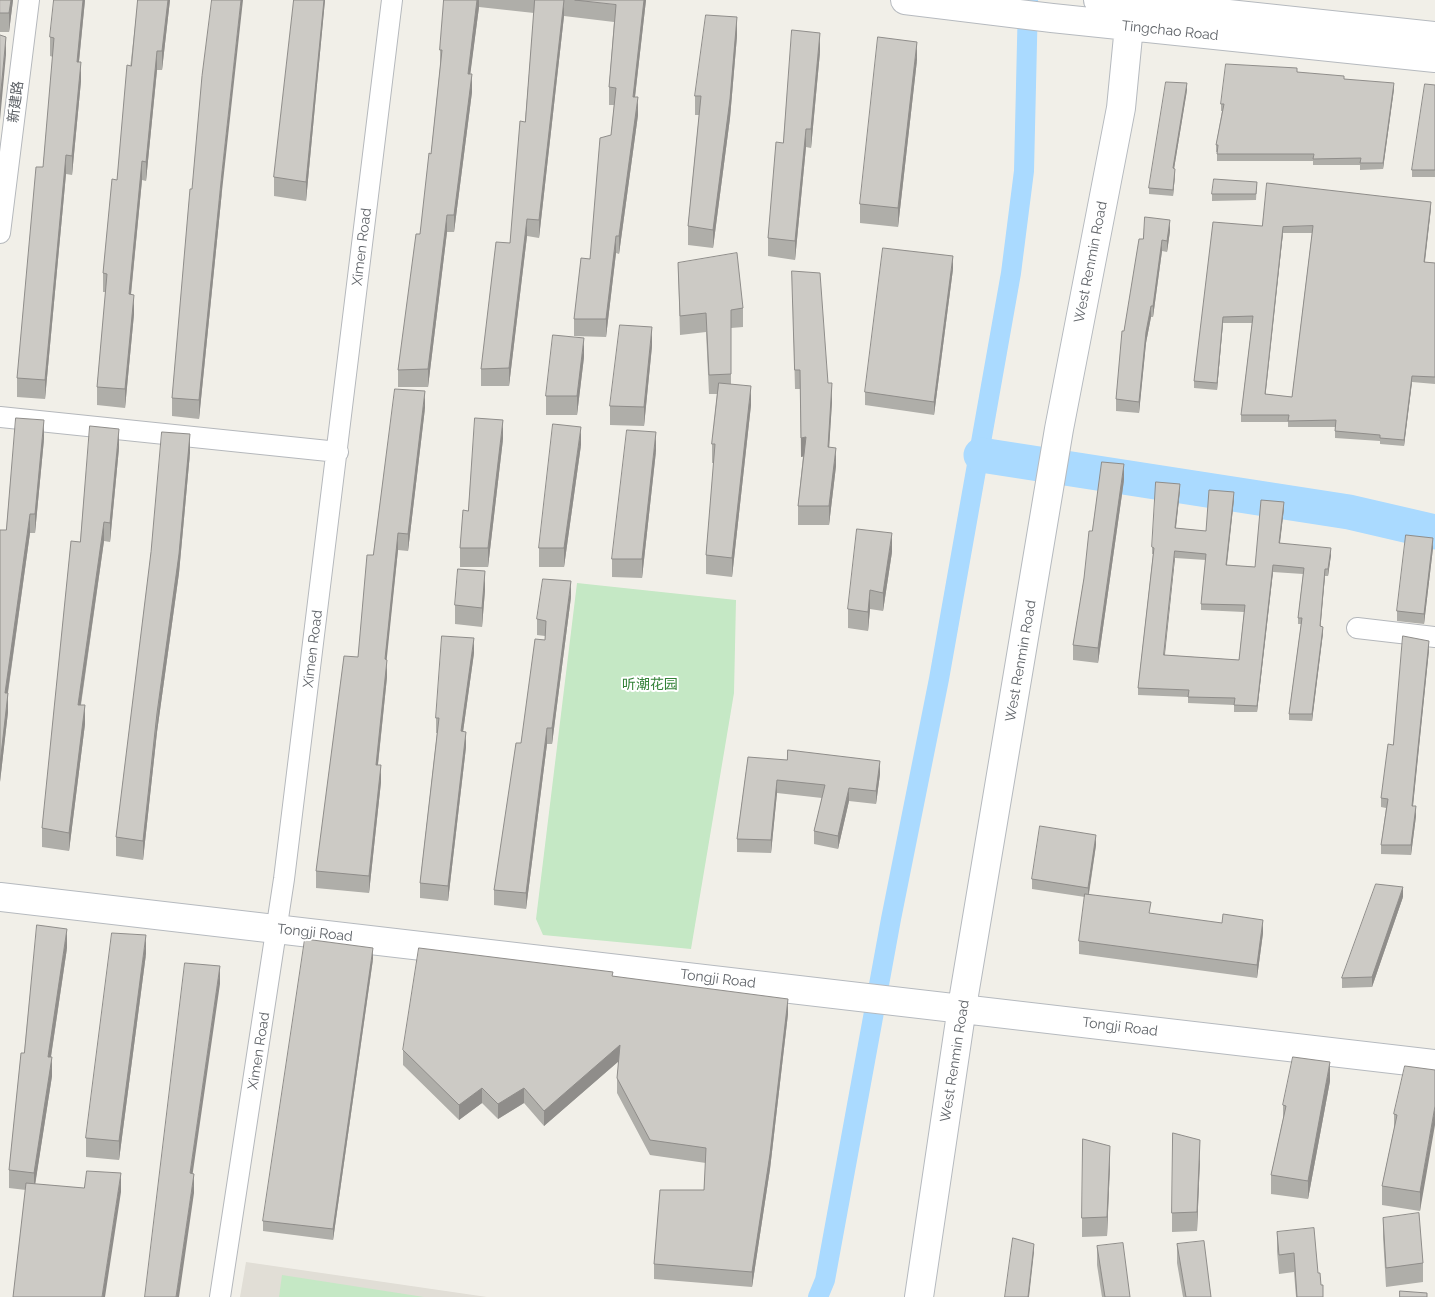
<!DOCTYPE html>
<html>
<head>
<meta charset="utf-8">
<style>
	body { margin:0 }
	canvas { display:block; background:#f1efe8 }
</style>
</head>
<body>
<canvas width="1435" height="1297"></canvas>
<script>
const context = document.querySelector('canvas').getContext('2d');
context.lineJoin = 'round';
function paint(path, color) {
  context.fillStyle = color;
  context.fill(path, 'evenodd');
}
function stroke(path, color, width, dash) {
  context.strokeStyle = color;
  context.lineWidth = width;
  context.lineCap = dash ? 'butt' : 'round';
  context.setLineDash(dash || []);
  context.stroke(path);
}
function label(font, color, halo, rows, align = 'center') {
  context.font = font + ' Raleway,"Noto Sans SC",sans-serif';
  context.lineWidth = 4;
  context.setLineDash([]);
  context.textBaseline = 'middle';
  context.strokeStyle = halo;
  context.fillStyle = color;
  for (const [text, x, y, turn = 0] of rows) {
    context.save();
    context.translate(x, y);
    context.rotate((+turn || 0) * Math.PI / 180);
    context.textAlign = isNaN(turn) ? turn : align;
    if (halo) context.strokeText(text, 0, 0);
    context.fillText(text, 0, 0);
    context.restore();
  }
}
paint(new Path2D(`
	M246 1262 487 1297H240Z`), '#e1ded6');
paint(new Path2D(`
	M577 583 736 600 734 693 691 949 543 935 536 919Z
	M282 1275 424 1297H279Z`), '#c5e8c5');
stroke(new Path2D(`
	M818 1297 825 1280 891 919 939 679 1011 273 1024 171 1028 0`), '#aadaff', 20);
stroke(new Path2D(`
	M981 455 1349 512 1435 532`), '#aadaff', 35);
const street = new Path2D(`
	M0 233 29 0
	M0 417 338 452
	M1357 628 1435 637
	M220 1297 284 879 392 0`);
const secondary = new Path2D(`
	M905 0 1052 18 1435 58
	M1098 0 1435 36
	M0 897 1435 1064
	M919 1297 962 1007 1059 429 1121 108 1129 26 1142 0`);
stroke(street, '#b5b8bc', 22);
stroke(secondary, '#b6babf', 30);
stroke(street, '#fff', 20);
stroke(secondary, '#fff', 28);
paint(new Path2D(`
	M0 0H13L9 32H0Z
	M85 0 79 62 81 81 72 175 66 174 45 399 17 397V378L43 167 53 57 50 56V37Z
	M138 0H170L162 70H157L146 181 142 180 131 295 134 314 125 408 97 405V387L106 292H103V273L117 180Z
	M294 0H325L306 201 274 196V177Z
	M444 0H646L635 97 638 115 619 254 616 253 606 337 574 336V319L590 259 611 135 614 105H609V87L614 22 564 16 539 238 527 236 509 386H481V369L510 243 525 122 534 13 479 7 470 74 472 92 454 232H447L428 387H398V370L420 234 431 154 440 67V50Z
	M737 36 730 118 713 248 688 245V226L699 115H695V96Z
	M820 52 811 148 806 147 795 260 768 256V238L783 143Z
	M917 60 898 227 860 223V204Z
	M1297 72 1344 79 1394 89 1383 169 1360 170V165H1313V161H1217V152H1216V145L1222 111H1221V104Z
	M1435 85V177H1412V170Z
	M1187 90 1174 169 1175 175 1173 196 1149 194V188Z
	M1257 182 1256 200 1212 201V194Z
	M222 191 199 419 172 416V398Z
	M1431 208 1425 262 1435 263V384L1412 382 1404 446 1380 444V441L1335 438V427H1288V422H1241V415L1252 323H1223L1217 390 1194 388V381L1262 226ZM1283 233H1312L1292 397 1265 394Z
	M1170 231 1167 252 1162 251 1153 317H1151L1146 343 1139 413 1116 411V399L1124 331 1143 239Z
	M678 263 743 308V327L731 328V384L751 405 732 577 706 574V555L714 463H712V444L717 394H709L706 332 680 335Z
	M953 269 934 415 865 405V392Z
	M792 271 828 383 832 402 829 447 836 466 829 525H798V506L803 456 801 457 800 389H795Z
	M652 346 644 426 610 425V406Z
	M584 357 577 415H546V396Z
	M425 408 408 551 398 550 386 659 387 677 378 765 381 782 369 893 316 888V871L358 657 373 555Z
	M44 439 35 533H30L8 693V712L0 782 6 530Z
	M503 439 488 567H460V548L468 511Z
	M581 445 564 567H539V548Z
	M119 448 110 542 104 541 81 705 85 724 69 851 42 847V828L80 542Z
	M656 451 642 578 612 577V559Z
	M190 453 179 573 157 732 143 860 116 856V837Z
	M1124 480 1098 663 1073 660V645L1092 531Z
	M1180 490 1176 528 1206 531 1234 499 1227 565 1255 567 1284 508 1280 543 1331 555 1328 576H1325L1320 626 1323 633 1312 721 1289 720V714L1301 624H1298V618L1303 574 1273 572 1257 712H1234V705L1188 703V697L1138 695V688L1153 554H1152V547ZM1175 558 1206 560 1201 604V610L1244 612 1239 660 1165 655Z
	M1433 548 1424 624 1397 621V611Z
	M892 552 883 611 870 609 868 631 848 628V609Z
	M485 590 482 627 455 624V605Z
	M571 597 552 744H547L526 909 494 905V890L521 743 545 640V636L537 635V619Z
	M1429 650 1413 806 1416 816 1411 855 1381 854V845L1386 808 1381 807V798L1393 745Z
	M474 653 463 732 466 747 448 901 420 898V883L437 733H436V718Z
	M748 757 880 774 876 804 849 801 838 849 814 844V831L822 798 777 793 771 853 737 852V839Z
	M1096 845 1089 894 1151 914 1263 933 1257 978 1079 954V941L1085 897 1032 889V879Z
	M1403 897 1372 987 1342 988V978Z
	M67 948 51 1057 52 1076 35 1184 121 1192 26 1190 9 1188V1170L24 1053Z
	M146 954 119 1160 86 1157V1138Z
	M373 959 333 1240 263 1231V1221Z
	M613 976 788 1014 770 1169 752 1287 654 1279V1264L704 1190 706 1163 650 1155 617 1093V1078L619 1061 544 1126 524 1103 498 1119 482 1103 459 1120 403 1065V1050Z
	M1435 1070 1420 1211 1382 1205V1186L1394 1129V1114Z
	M1330 1081 1308 1199 1271 1194V1175L1283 1119V1105Z
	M1200 1159 1197 1231 1172 1232V1213Z
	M1110 1165 1107 1236 1082 1237V1218Z
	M1383 1218 1423 1263V1282L1386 1287 1383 1237Z
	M1277 1232 1318 1273 1323 1297H1296L1294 1272 1279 1274 1277 1251Z
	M1177 1244 1211 1297H1183L1177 1263Z
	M1097 1246 1130 1297H1102L1097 1265Z`), '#afaea9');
paint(new Path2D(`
	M11 0H13L9 32V13Z
	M83 0H85L77 81V62Z
	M168 0H170L162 70V51Z
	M241 0H243L222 191 199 419V400L222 172Z
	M324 0H325L306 201V182Z
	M477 0H479V7L468 92V74Z
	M564 0V16L539 238V220Z
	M644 0H646L633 114V97Z
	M737 17V36L730 118 713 248V230Z
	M820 33V52L811 148V129Z
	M6 37V55L0 120V101Z
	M917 42V60L898 227V208Z
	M157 51V70L146 181V162Z
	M81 62V81L72 175V156Z
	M472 74V92L454 232V215Z
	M1187 83V90L1173 175V168Z
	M1394 83V89L1383 169V163Z
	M638 97V115L619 254V236Z
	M806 129V147L795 260V241Z
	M66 155V174L45 399V380Z
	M142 161V180L129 313V294Z
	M1175 169V175L1173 196V190Z
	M1431 202V208L1424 268V262Z
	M447 215V232L428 387V369Z
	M527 219V236L509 386V368Z
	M1170 220V231L1167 252V241Z
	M1283 227V233L1265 400V394Z
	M616 236V253L606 337V319Z
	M1162 240V251L1153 317V306Z
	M953 256V269L934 415V402Z
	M134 295V314L125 408V389Z
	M1151 306V317L1146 343 1139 413V402L1146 332Z
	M1223 317V323L1217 390V383Z
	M652 327V346L644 426V407Z
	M584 338V357L577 415V396Z
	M1412 376V382L1404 446V440Z
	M832 383V402L828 466V447Z
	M751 386V405L732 577V558Z
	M425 391V408L408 551V534Z
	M44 420V439L35 533V514Z
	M503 420V439L488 567V548Z
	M581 427V445L564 567V548Z
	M119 429V448L110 542V523Z
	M656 432V451L642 578V559Z
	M190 434V453L179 573 157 732 143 860V841Z
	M806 437V456L801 457V438Z
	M836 448V466L829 525V506Z
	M1124 464V480L1098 663V648Z
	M1180 484V490L1175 535V528Z
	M1234 492V499L1226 571V565Z
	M1284 502V508L1279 550V543Z
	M30 514V533L5 712V693Z
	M104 522V541L78 723V705Z
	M398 533V550L385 676V659Z
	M892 533V552L883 611V593Z
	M1433 538V548L1424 624V614Z
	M1331 548V555L1328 576V569Z
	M1175 551V558L1164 661V655Z
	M1273 565V572L1257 712V706Z
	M1325 569V576L1320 633V626Z
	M485 571V590L482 627V608Z
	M571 581V597L552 744V728Z
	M870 590V609L868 631V612Z
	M1323 627V633L1312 721V714Z
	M474 638V653L461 746V731Z
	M1429 641V650L1412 815V806Z
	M387 660V677L376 782V765Z
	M8 693V712L0 782V764Z
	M85 705V724L69 851V833Z
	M547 728V744L526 909V893Z
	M466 732V747L448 901V886Z
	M880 761V774L876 804V791Z
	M381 765V782L369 893V876Z
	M777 780V793L771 853V840Z
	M849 788V801L838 849V836Z
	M1416 806V816L1411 855V845Z
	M1096 835V845L1088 898V888Z
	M1403 887V897L1372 987V977Z
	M1263 920V933L1257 978V965Z
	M67 929V948L48 1076V1057Z
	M146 935V954L119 1160V1141Z
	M373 948V959L333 1240V1229Z
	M220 966V984L190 1192V1173Z
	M788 999V1014L770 1169 752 1287V1272Z
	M620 1045V1060L544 1126V1111Z
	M52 1057V1076L34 1192V1173Z
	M1330 1062V1081L1308 1199V1181Z
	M482 1088V1103L459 1120V1105Z
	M524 1088V1103L498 1119V1104Z
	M1435 1106V1125L1420 1211V1192Z
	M1200 1140V1159L1197 1231V1212Z
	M1110 1146V1165L1107 1236V1217Z
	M121 1173V1192L105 1297H102Z
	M194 1174V1193L179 1297H176Z
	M1034 1244V1252L1029 1297H1028Z`), '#8f8d8a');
const building = new Path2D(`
	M0 0H11L9 13H0Z
	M54 0H83L77 62H81L72 156 66 155 45 380 17 378 36 167H43L54 38 50 37Z
	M138 0H168L162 51H157L146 162 142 161 129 294 134 295 125 389 97 387 107 274 103 273 112 179 117 180 127 65 131 66Z
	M212 0H241L222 172 199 400 172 398 190 189H192L202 76Z
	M294 0H324L306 182 274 177Z
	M444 0H477L468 74H472L454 215H447L428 369 398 370 416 234H420L429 153 431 154 442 50H440Z
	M535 0H564L539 220 527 219 509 368 481 369 496 242 510 243 520 121 525 122Z
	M575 0H644L633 97H638L619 236H616L606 319H574L581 258 590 259 600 138 611 135 616 88 609 87 616 5Z
	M706 15 737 17 730 99 713 230 688 226 701 96H695Z
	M792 30 820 33 811 129H806L795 241 768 238 776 142 783 143Z
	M0 35 6 37 0 101Z
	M878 37 917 42 898 208 860 204Z
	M1226 64 1297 68V72L1344 76V79L1394 83 1383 163H1360L1361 158 1313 159 1314 154H1217L1218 145H1216L1224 104H1221Z
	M1166 82 1187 83 1173 168 1175 169 1173 190 1149 188Z
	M1425 84 1435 85V170H1412Z
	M1214 179 1257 182 1256 194H1212Z
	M1267 183 1431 202 1424 262 1435 263V377L1412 376 1404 440 1380 438V435L1335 431 1336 420 1288 421 1289 415H1241L1253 316 1223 317 1217 383 1194 381 1213 222 1262 226ZM1313 226 1292 397 1265 394 1283 227Z
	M1145 217 1170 220 1167 241 1162 240 1153 306H1151L1146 332 1139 402 1116 399 1122 331H1124L1139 239H1143Z
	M883 248 953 256 934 402 865 392Z
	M737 253 743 308 731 310V374L709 375 706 313 680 316 678 263Z
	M792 271 820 273 828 383H832L828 447 836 448 829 506H798L806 437 801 438 800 370H795Z
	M620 325 652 327 644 407 610 406Z
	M553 335 584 338 577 396H546Z
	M719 383 751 386 732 558 706 555 715 444H712Z
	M395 389 425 391 408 534 398 533 385 659 387 660 376 765H381L369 876 316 871 344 656 358 657 367 555H373Z
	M16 418 44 420 35 514H30L5 693H8L0 764V530H6Z
	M475 418 503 420 488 548H460L463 510 468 511Z
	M553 424 581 427 564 548H539Z
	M90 426 119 429 110 523 104 522 78 705H85L69 833 42 828 71 541 80 542Z
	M627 430 656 432 642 559H612Z
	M162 432 190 434 179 554 157 713 143 841 116 837 151 552Z
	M1102 462 1124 464 1098 648 1073 645 1084 578 1089 531H1092Z
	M1156 482 1180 484 1175 528 1206 531 1209 490 1234 492 1226 565 1255 567 1261 500 1284 502 1279 543 1331 548 1328 569H1325L1320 626 1323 627 1312 714H1289L1302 618H1298L1304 568 1273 565 1257 706 1234 705 1235 698 1188 697 1189 690 1138 688 1154 548 1152 547ZM1175 551 1206 554 1201 604 1245 605 1239 660 1164 655Z
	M857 529 892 533 883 593 870 590 868 612 848 609Z
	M1406 535 1433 538 1424 614 1397 611Z
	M458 569 485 571 482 608 455 605Z
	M543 579 571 581 552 728H547L526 893 494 890 516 743H521L535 639 545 640 546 621 537 619Z
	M442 636 474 638 461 731 466 732 448 886 420 883 439 718H436Z
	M1403 636 1429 641 1412 806H1416L1411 845H1381L1388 799 1381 798 1388 744 1393 745Z
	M788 750 880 761 876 791 849 788 838 836 814 831 825 785 777 780 771 840 737 839 748 757 787 760Z
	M1040 826 1096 835 1088 888 1032 879Z
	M1376 884 1403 887 1372 977 1342 978Z
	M1085 894 1151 902 1149 913 1222 923 1223 914 1263 920 1257 965 1079 941Z
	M37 925 67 929 48 1057H52L34 1173 9 1170 21 1053H24Z
	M112 933 146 935 119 1141 86 1138Z
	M305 939 373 948 333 1229 263 1221Z
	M419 948 613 972 612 976 788 999 770 1154 752 1272 654 1264 660 1190H704L706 1148 650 1140 617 1078 620 1045 544 1111 524 1088 498 1104 482 1088 459 1105 403 1050Z
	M185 963 220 966 190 1173 194 1174 176 1297H145Z
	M1293 1057 1330 1062 1308 1181 1271 1175 1286 1106 1283 1105Z
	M1405 1066 1435 1070V1106L1420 1192 1382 1186 1397 1115 1394 1114Z
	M1173 1133 1200 1140 1197 1212 1172 1213Z
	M1083 1139 1110 1146 1107 1217 1082 1218Z
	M87 1171 121 1173 102 1297H13L26 1183 84 1188Z
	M1419 1213 1423 1263 1386 1268 1383 1218Z
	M1314 1228 1318 1273H1320L1321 1285H1323V1297H1297L1294 1253 1279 1255 1277 1232Z
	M1013 1238 1034 1244 1028 1297H1005Z
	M1204 1241 1211 1297H1186L1177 1244Z
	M1123 1243 1130 1297H1105L1097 1246Z
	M1400 1291 1427 1293V1297H1400Z`);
paint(building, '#cccac5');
stroke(building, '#8f8d8a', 1);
label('14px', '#5f6368', '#fff', [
	["Tingchao Road",1170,31,6],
	["新建路",16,102,-83],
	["Ximen Road",362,247,-83],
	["West Renmin Road",1091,262,-79],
	["Ximen Road",313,649,-83],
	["West Renmin Road",1021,661,-80],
	["Tongji Road",315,933,6],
	["Tongji Road",718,979,7],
	["Tongji Road",1120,1027,7],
	["Ximen Road",259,1051,-81],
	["West Renmin Road",955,1061,-81]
]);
label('14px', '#348238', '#fff', [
	["听潮花园",650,685]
]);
</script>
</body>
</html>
